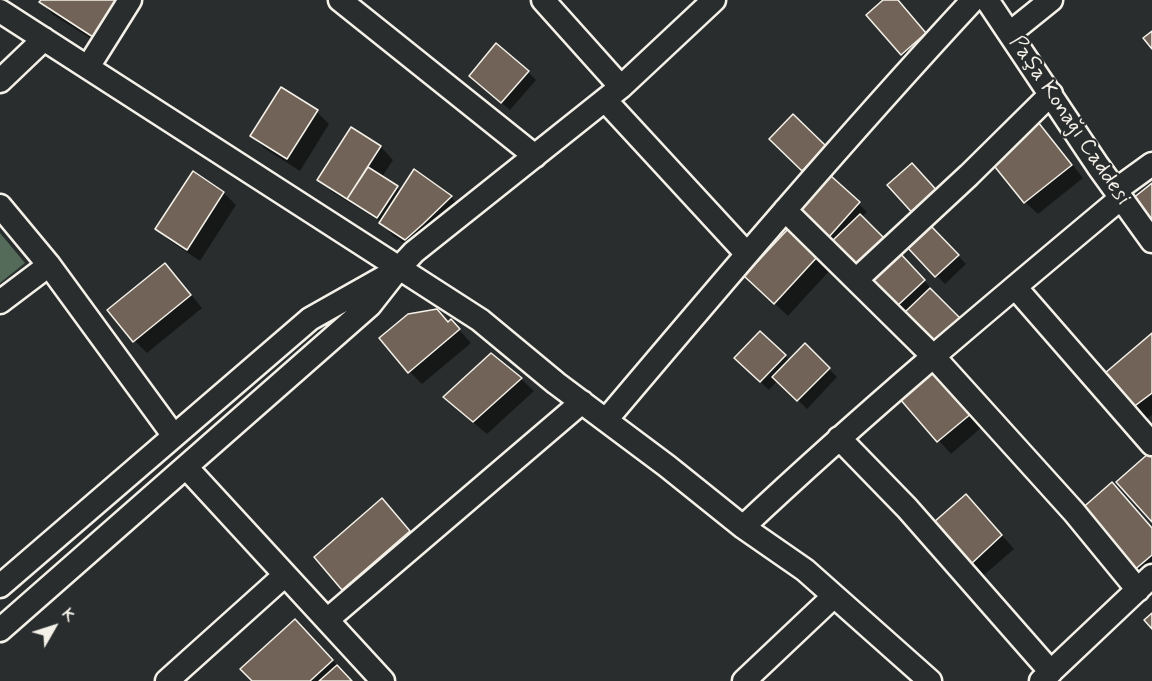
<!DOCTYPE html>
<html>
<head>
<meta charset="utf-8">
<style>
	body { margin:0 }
	#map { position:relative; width:1152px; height:681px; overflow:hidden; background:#2a2d2e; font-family:Mynerve,sans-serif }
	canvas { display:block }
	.north { position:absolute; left:24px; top:597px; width:60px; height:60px; -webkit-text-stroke:4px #2a2d2e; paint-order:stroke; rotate:51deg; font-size:16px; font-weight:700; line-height:24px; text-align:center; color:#f4f1e8 }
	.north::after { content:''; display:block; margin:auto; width:21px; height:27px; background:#f4f1e8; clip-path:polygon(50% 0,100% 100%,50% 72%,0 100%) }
</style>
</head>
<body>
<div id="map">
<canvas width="1152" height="681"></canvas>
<div class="north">K</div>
</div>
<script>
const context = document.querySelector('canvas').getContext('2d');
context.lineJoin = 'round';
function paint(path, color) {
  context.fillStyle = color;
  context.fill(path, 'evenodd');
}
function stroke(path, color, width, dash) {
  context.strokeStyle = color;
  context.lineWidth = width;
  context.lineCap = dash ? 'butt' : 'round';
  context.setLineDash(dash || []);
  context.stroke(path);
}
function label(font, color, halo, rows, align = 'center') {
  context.font = font + ' Mynerve,sans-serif';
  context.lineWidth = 4.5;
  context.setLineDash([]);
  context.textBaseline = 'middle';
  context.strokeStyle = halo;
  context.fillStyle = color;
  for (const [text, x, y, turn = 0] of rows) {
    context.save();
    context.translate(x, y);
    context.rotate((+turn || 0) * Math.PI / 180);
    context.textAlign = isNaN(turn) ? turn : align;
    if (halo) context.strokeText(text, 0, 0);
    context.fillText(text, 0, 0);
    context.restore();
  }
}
paint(new Path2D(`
	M0 233 25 263 0 283Z`), '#536b58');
paint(new Path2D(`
	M42 0H133L106 48 53 15 41 2Z
	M885 0H897L934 42 910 62 902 54Z
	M528 72 536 80 510 110 479 84Z
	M317 112 329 124 300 171 264 148 252 136Z
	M793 116 834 155 811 178 771 139Z
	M1038 124 1050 136 1083 178 1038 214 1025 202Z
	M352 129 381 147 393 160 382 177 401 191 414 171 451 197 463 210 418 252 393 236 381 222 332 192 319 179Z
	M193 173 224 193 236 205 200 261 170 241 157 229Z
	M831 178 867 212 834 242 809 220Z
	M930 227 966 264 945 284 909 247Z
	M789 230 831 269 788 316 759 289Z
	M906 262 932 289 905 314 872 278Z
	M165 265 177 277 202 308 147 353 135 341Z
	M437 311 449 323 451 321 471 343 422 384 409 371Z
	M760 333 790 361 805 346 837 377 807 409 778 380 769 390 736 358Z
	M1152 335V415L1146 419 1134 407Z
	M491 355 521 379 534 391 487 434 457 409 445 397Z
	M934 370 983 426 951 454 901 398Z
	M1125 497 1152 528V578L1133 571Z
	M382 500 422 544 355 601 343 588Z
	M979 509 1014 549 984 575 972 563Z
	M307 633 352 681H254Z`), '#0007');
const building = new Path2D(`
	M41 0H116L93 37 39 2Z
	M883 0H898L926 33 901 55 866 15Z
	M1152 31V49L1143 38Z
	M496 43 529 71 501 103 469 76Z
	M281 87 318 110 287 159 250 136Z
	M793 114 826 146 802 171 769 139Z
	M1038 122 1072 165 1024 203 991 162Z
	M351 127 381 146 347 199 317 180Z
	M912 163 941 195 916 217 887 185Z
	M368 167 398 186 377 218 347 199Z
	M414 169 452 196 423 224 405 240 379 223Z
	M193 171 224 192 187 250 155 229Z
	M831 176 860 202 828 238 799 212Z
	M1152 183V224L1132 199Z
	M860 214 886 240 855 271 829 244Z
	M930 225 959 255 935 277 907 247Z
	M789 228 819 255 774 304 744 276Z
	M898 251 925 280 896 307 869 278Z
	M165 263 191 295 133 342 107 310Z
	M930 288 961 319 935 344 904 313Z
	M437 309 448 322 451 319 460 329 408 373 379 338 408 314Z
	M760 331 786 355 760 382 734 358Z
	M1152 333V393L1132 408 1105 373Z
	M805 343 830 368 797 401 772 377Z
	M491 353 522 378 473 422 443 397Z
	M934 368 972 413 937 442 899 398Z
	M1149 453 1152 457V522L1116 482Z
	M1112 482 1152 528V555L1132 572 1079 511Z
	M966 494 1002 535 971 564 934 522Z
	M382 498 410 531 342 590 314 557Z
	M1152 613V629L1144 620Z
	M295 619 333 660 310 681H252L240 669Z
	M337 665 352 681H319Z`);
paint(building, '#726359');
stroke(building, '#f4f1e8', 1.5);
const minor = new Path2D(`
	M340 0 535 156
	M543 0 621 87
	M987 0 1098 166 1152 241
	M0 11 480 320 556 383 667 466 743 527 805 570 930 681
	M1010 33 1051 0
	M88 67 130 0
	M0 81 44 39
	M605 100 747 254
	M1116 190 1152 164
	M0 206 49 265 174 436
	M785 210 933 356 1074 512 1138 590
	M856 280 969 175 1051 94
	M1015 287 1152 444
	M0 302 49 265
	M606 420C726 278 846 137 973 0
	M839 438 907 508 1051 672
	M186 467 383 681
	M743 527C865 412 993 305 1121 198
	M0 586 310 319 388 275
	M327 620 582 402
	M0 630 370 305 399 268 414 252 621 87 714 0
	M167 681 285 575
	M744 681 834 596
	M1041 681 1152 576`);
stroke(minor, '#f4f1e8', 27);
stroke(minor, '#2a2d2e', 22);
label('22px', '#f4f1e8', '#2a2d2e', [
	["Paşa Konağı Caddesi",1069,121,56]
]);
</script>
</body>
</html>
